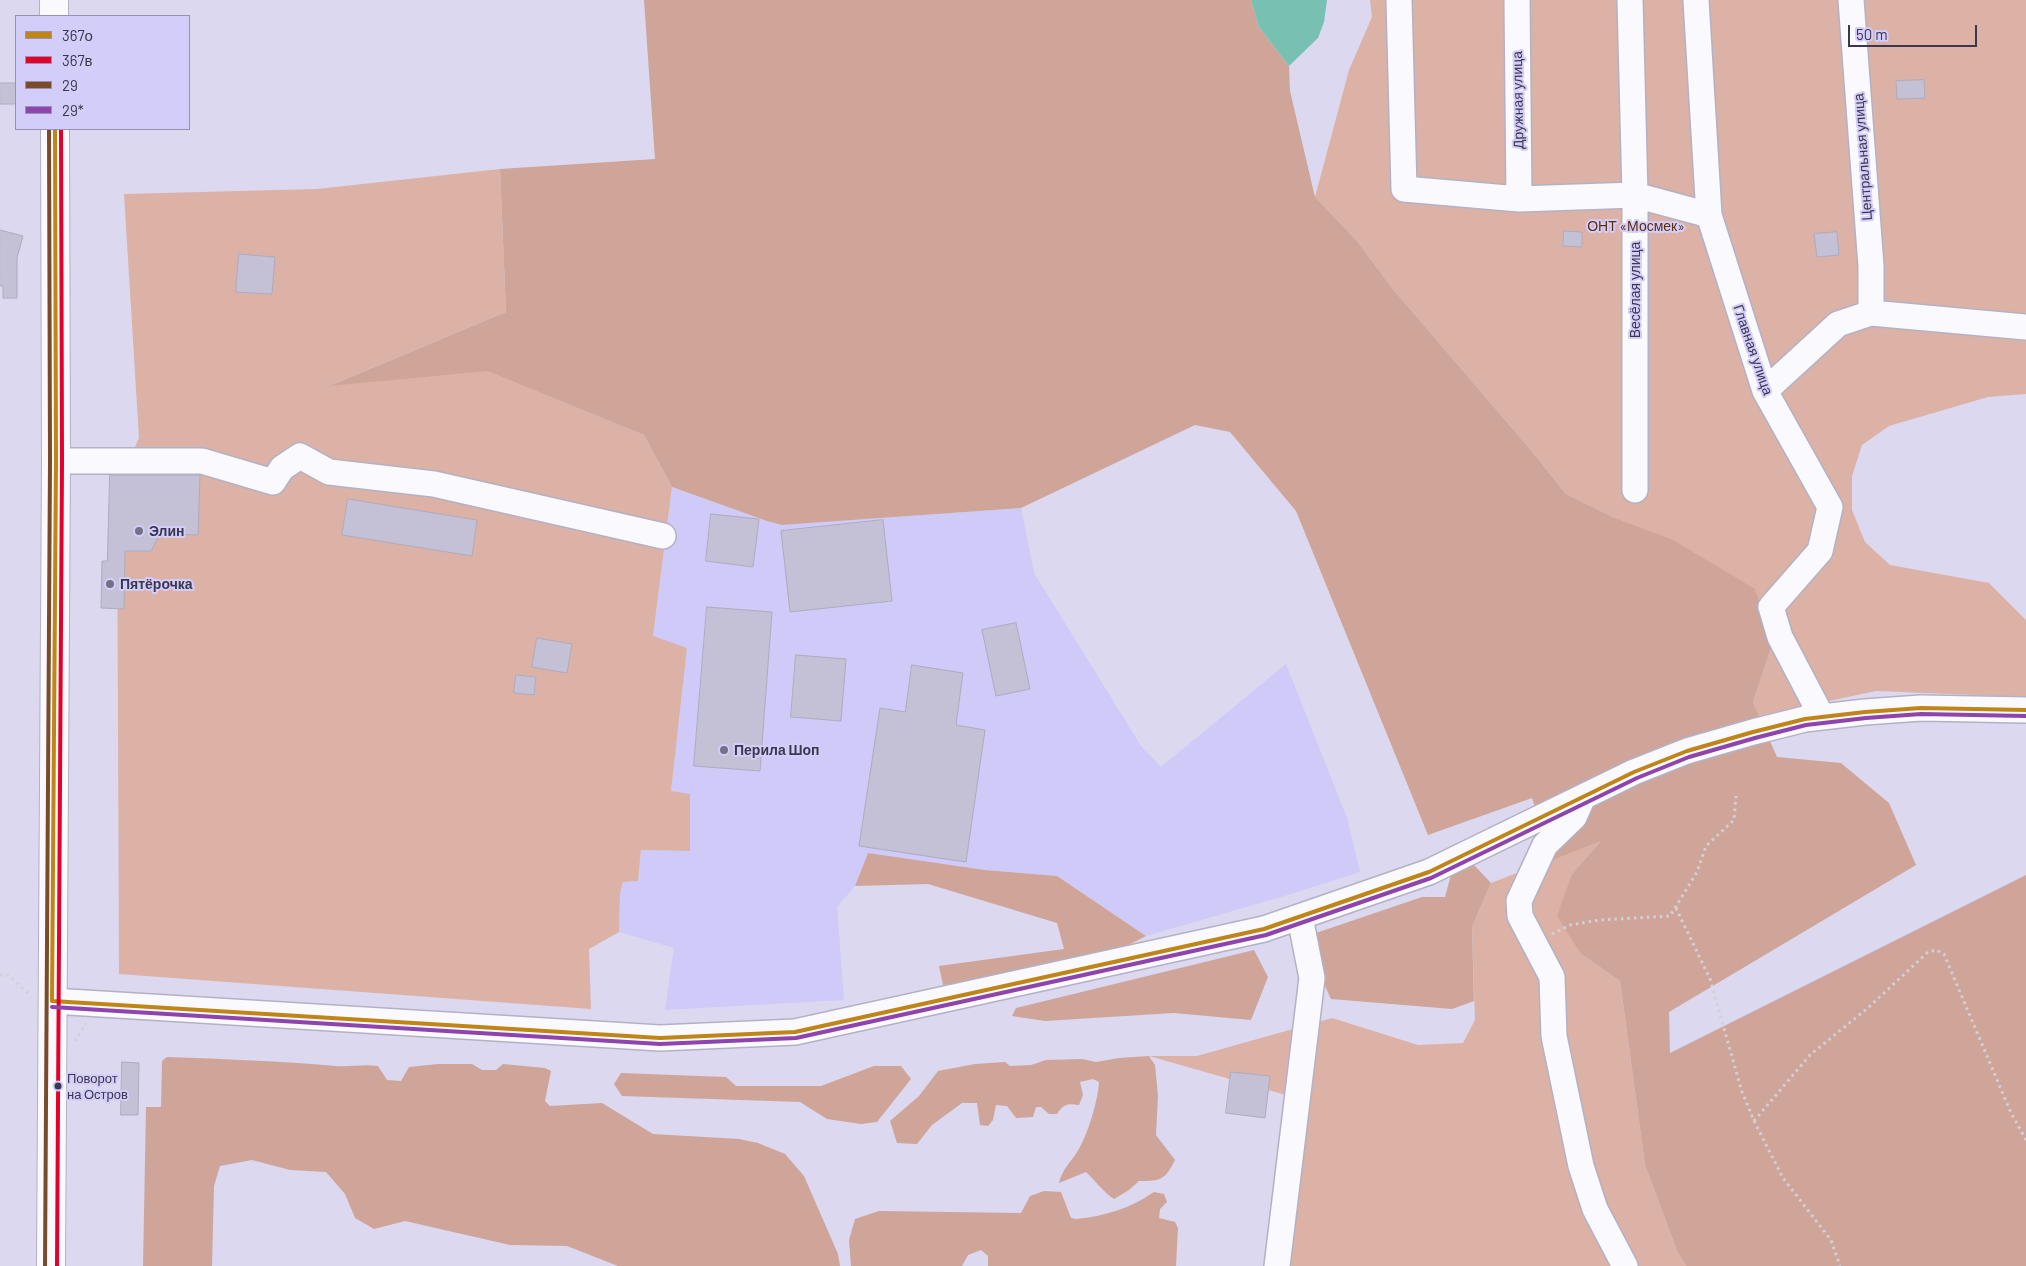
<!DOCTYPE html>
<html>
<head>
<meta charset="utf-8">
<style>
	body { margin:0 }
	#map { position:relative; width:2026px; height:1266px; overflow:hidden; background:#dbd8f0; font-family:Barlow,sans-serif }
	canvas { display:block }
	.legend { position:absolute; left:15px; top:15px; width:175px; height:115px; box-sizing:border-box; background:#d3cdfa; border:1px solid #9691b5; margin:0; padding:6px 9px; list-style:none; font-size:15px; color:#3b384e }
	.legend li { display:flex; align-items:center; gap:10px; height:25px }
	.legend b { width:25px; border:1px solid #9691b5 }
	.scale { position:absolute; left:1848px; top:25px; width:129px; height:22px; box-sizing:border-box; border:2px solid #3b384e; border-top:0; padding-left:6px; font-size:15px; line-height:18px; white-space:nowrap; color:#3b384e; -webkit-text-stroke:4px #d3cdfa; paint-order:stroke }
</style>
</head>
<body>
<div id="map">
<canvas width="2026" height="1266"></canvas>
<ul class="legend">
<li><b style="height:6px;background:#bf8517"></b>367о</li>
<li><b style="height:6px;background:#e4002b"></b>367в</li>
<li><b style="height:6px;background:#7a4b2a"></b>29</li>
<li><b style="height:6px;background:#8e44ad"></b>29*</li>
</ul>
<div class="scale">50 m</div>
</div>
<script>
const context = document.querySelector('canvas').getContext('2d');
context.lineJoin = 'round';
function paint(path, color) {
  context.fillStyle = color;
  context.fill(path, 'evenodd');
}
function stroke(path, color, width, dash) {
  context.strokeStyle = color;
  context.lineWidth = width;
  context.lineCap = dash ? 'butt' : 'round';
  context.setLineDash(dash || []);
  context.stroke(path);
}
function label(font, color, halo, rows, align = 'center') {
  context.font = font + ' Barlow,sans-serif';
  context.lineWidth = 4;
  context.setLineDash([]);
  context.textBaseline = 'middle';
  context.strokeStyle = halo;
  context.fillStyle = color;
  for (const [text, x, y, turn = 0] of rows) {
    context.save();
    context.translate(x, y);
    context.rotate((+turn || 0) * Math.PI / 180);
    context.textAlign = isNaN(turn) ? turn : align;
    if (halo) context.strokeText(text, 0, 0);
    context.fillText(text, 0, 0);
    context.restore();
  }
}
paint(new Path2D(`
	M672 487 767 521 782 525 1021 508 1034 573 1141 746 1161 767 1286 664 1347 818 1360 872 1291 894 1146 936 1057 876 985 870 868 853 855 886 837 907 844 1000 665 1010 674 948 619 932 620 893 623 882 638 881 641 850 690 851 671 791 687 648 653 637Z`), '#cfcaf7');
paint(new Path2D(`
	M1370 0H2026V394L1988 397 1889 426 1862 445 1852 476V510L1865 542 1890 565 1989 583 2026 620V697L1876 691 1759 716 1753 702 1772 645 1617 519 1566 494 1529 448 1392 288 1357 241 1315 197 1349 70 1372 17Z
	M500 169 506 312 331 385 488 370 644 435 672 487 653 636 687 648 671 791 690 794V851L641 850 638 881 623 882 620 893 619 932 589 949 591 1009 119 974 117 488 139 438 124 194 317 189Z
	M1602 840 1572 874 1581 954 1620 981 1645 1165 1677 1251 1686 1266H1287L1307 1101 1149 1056H1197L1332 1018 1418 1045 1463 1043 1475 1020 1472 927 1491 883Z`), '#dcb2a6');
paint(new Path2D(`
	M644 0H1251L1259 27 1289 66 1290 91 1315 197 1357 241 1392 288 1529 448 1566 494 1617 519 1673 540 1755 589 1772 645 1753 702 1777 757 1841 763 1889 803 1916 865 1669 1012 1670 1053 2026 875V1266H1686L1677 1251 1645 1165 1620 981 1581 954 1557 916 1572 874 1601 841 1552 860 1532 798 1428 835 1296 511 1230 432 1195 425 1021 508 782 525 767 521 672 487 644 435 488 371 329 386 506 312 500 169 655 159Z
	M868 853 985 870 1057 876 1146 936 1117 951 1021 975 943 985 939 966 1064 949 1057 923 928 884 855 886Z
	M1474 865 1491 883 1472 927 1474 1001 1452 1009 1331 999 1319 973 1313 934 1422 897H1445L1451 875Z
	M1254 950 1268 977 1251 1020 1174 1013 1045 1021 1012 1016 1016 1008Z
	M1149 1056 1155 1065 1158 1096 1156 1135 1175 1160C1165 1180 1161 1181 1139 1181L1129 1190 1114 1199C1102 1191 1096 1181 1086 1172L1059 1183C1062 1169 1072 1161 1079 1149 1088 1133 1098 1101 1099 1082L1093 1079 1080 1082 1083 1095 1079 1105C1068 1103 1063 1104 1057 1114H1049L1041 1107H1036L1033 1117 1016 1118 1007 1106 996 1105 993 1120 988 1126 980 1125 977 1103H962L932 1125 917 1144 897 1143 890 1121 919 1096 938 1071 975 1064 1005 1062 1010 1066 1031 1065 1046 1060 1082 1059 1096 1062 1119 1058Z
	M167 1057C224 1059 280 1061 336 1066 350 1067 363 1064 378 1066L387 1080 401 1081 409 1067 438 1064H472L482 1070H496L503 1064 545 1068 551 1071 545 1101 550 1106 602 1103 653 1134 739 1139 758 1143 785 1154 804 1176 838 1254 840 1266H618L567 1246 510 1245 405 1221 374 1229 355 1218 345 1194 326 1172 290 1170 252 1160 220 1166 214 1186 212 1266H143L146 1107H161L162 1061Z
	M874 1066H901L911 1079 877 1122 861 1124 827 1119 800 1102 622 1096 614 1084 621 1073 726 1077 736 1086H821Z
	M1044 1191 1061 1192 1071 1218 1076 1219C1105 1216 1129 1209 1154 1192L1164 1194 1167 1202 1160 1209 1159 1218 1175 1222 1178 1228 1176 1266H988V1256L981 1250 968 1255 962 1266H851L849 1240 855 1219 879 1211 1021 1213 1030 1196Z`), '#cfa599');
paint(new Path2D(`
	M1251 0H1327L1324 22 1318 38 1289 66 1259 27Z`), '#78c0b1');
const building = new Path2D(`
	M1924 80 1925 98 1897 99 1896 81Z
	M0 83H16V104H0Z
	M0 230 23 236 17 258V298H3V286H0Z
	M1564 231 1582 232V247L1563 246Z
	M1837 232 1839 255 1817 257 1814 234Z
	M239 254 275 257 272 294 236 292Z
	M110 475H200L198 535 160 534 151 551H125L124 609 101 608 102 561H107Z
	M348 499 477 520 472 556 342 535Z
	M711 514 759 519 753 567 706 561Z
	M883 520 892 601 790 612 781 531Z
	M707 607 772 612 760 771 694 766Z
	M1016 623 1030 689 996 696 982 630Z
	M537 638 572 644 567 673 532 667Z
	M796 655 846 659 841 721 791 717Z
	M912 665 963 673 956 725 985 730 966 862 859 846 880 708 905 712Z
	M516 675 536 677 534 695 514 693Z
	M122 1062 139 1063 138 1115H121Z
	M1231 1072 1270 1076 1265 1118 1226 1113Z`);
paint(building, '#c4c1d6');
stroke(building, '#aeabc0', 1);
const minor = new Path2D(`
	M1399 0 1404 189 1519 199 1635 195 1709 215
	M1517 0 1519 199
	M1630 0 1635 195V490
	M1696 0 1709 215 1765 391 1830 507 1820 551 1771 607 1780 637 1822 717
	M1851 0 1871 266V313
	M1765 391 1838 324 1871 313 2026 327
	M56 461H202L273 482 282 468 300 456 329 472 434 484 663 536
	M1583 797 1574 817 1545 845 1519 901 1520 916 1552 977 1554 1036 1581 1166 1595 1209 1625 1266
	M52 1001 660 1038 795 1032 1264 929 1429 872 1634 772 1687 751 1753 732 1805 719 1865 712 1921 708 2026 710
	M1277 1266 1312 978 1300 917`);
const major = new Path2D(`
	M54 0V16
	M51 1266 56 461 55 129`);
stroke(minor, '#b3b1c5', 28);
stroke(major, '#b3b1c5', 30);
stroke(new Path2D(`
	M1676 908 1710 979 1742 1092 1754 1121 1783 1178 1831 1240 1840 1266
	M1552 934 1570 925 1599 920 1670 916 1697 872 1706 846 1734 820 1736 796
	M0 975H8L31 996
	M75 1041 86 1023
	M1754 1121 1810 1055 1869 1007 1928 952 1936 950 1944 954 2011 1113 2026 1140`), '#d2d0d8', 3, [2.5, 4]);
stroke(minor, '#faf9fd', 25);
stroke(major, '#faf9fd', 28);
stroke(new Path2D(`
	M52 1001 660 1038 795 1032 1264 929 1429 872 1634 772 1687 751 1753 732 1805 719 1865 712 1921 708 2026 710
	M52 1001 56 461 55 129`), '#bf8517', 4);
stroke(new Path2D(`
	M57 1266 62 461 61 129`), '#e4002b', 4);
stroke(new Path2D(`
	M45 1266 50 461 49 129`), '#7a4b2a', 4);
stroke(new Path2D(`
	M52 1007 660 1044 796 1038 1266 935 1431 878 1637 778 1689 757 1755 738 1806 725 1866 718 1921 714 2026 716`), '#8e44ad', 4);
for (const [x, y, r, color] of [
	[139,531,5,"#737087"],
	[110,584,5,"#737087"],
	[724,750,5,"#737087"],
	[58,1086,4.5,"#3b384e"]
]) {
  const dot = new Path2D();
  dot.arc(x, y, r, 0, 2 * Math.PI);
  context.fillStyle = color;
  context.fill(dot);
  stroke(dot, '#d3cdfa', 2);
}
label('13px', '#3b384e', '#d3cdfa', [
	["Поворот",67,1079],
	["на Остров",67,1095]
], 'left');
label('14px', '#3b384e', '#d3cdfa', [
	["Дружная улица",1518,100,-91],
	["Центральная улица",1863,157,-94],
	["Весёлая улица",1635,290,-90],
	["Главная улица",1753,350,71]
]);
label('14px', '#5d2d0c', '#d3cdfa', [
	["ОНТ «Мосмек»",1636,226]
]);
label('bold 14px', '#3b384e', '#d3cdfa', [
	["Элин",149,531],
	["Пятёрочка",120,584],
	["Перила Шоп",734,750]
], 'left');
</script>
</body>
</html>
